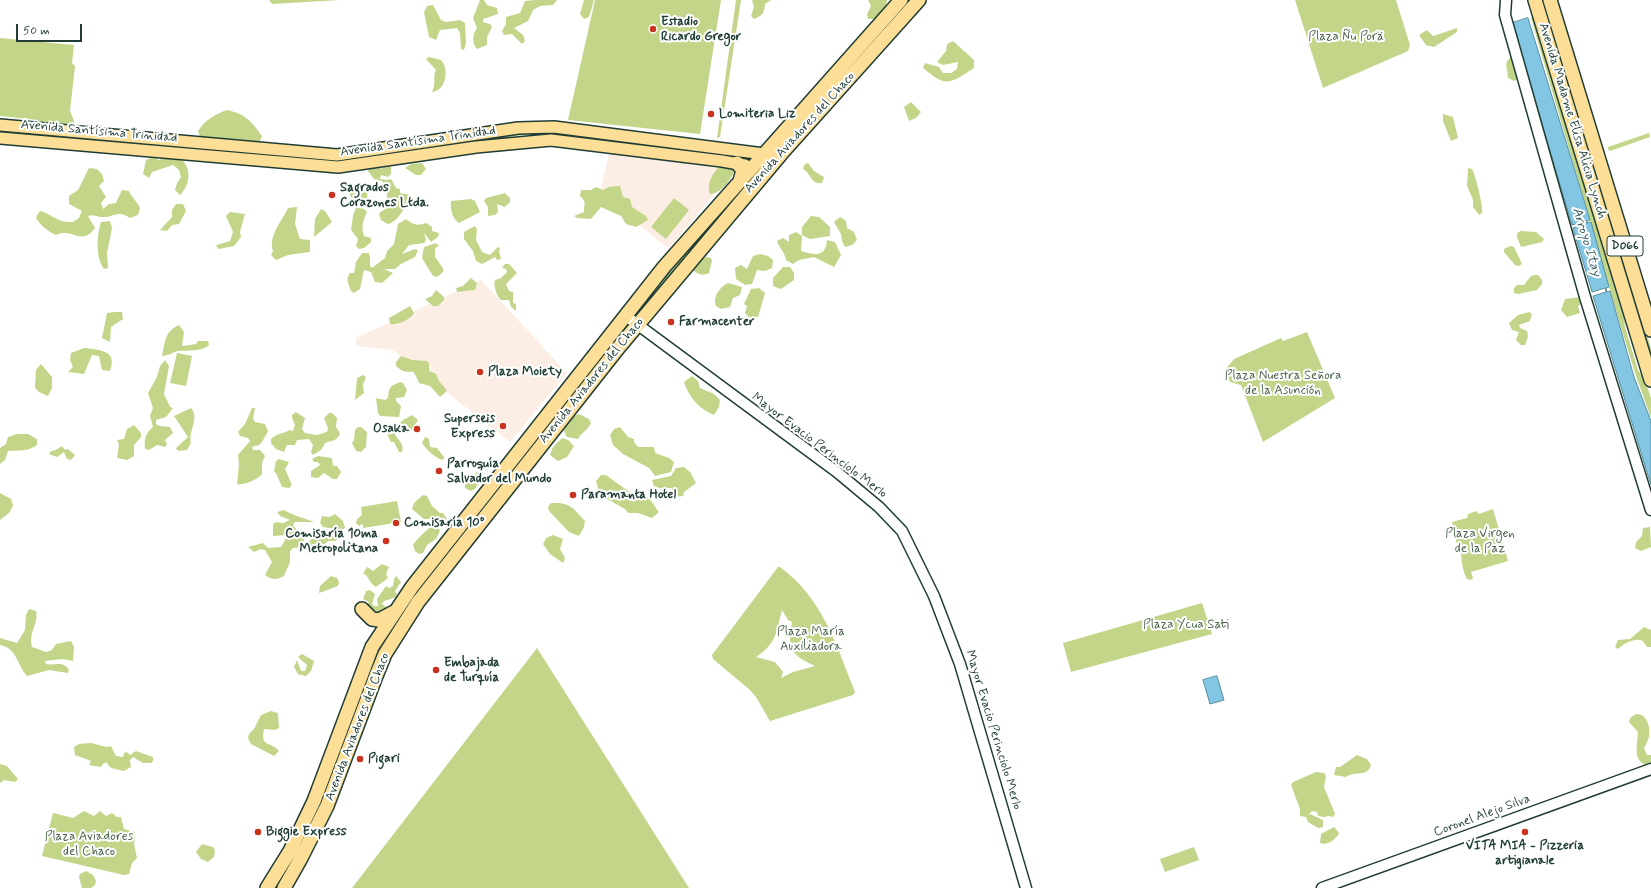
<!DOCTYPE html>
<html>
<head>
<meta charset="utf-8">
<style>
	body { margin:0 }
	#map { position:relative; width:1651px; height:888px; overflow:hidden; background:#fff; font-family:Mynerve,sans-serif }
	canvas { display:block }
	.scale { position:absolute; left:16px; top:24px; width:66px; height:18px; box-sizing:border-box; border:2px solid #1f3d34; border-top:0; padding-left:5px; font-size:12px; line-height:14px; white-space:nowrap; color:#1f3d34; -webkit-text-stroke:3px #fff; paint-order:stroke }
</style>
</head>
<body>
<div id="map">
<canvas width="1651" height="888"></canvas>
<div class="scale">50 m</div>
</div>
<script>
const context = document.querySelector('canvas').getContext('2d');
context.lineJoin = 'round';
function paint(path, color) {
  context.fillStyle = color;
  context.fill(path, 'evenodd');
}
function stroke(path, color, width, dash) {
  context.strokeStyle = color;
  context.lineWidth = width;
  context.lineCap = dash ? 'butt' : 'round';
  context.setLineDash(dash || []);
  context.stroke(path);
}
function label(font, color, halo, rows, align = 'center') {
  context.font = font + ' Mynerve,sans-serif';
  context.lineWidth = 4;
  context.setLineDash([]);
  context.textBaseline = 'middle';
  context.strokeStyle = halo;
  context.fillStyle = color;
  for (const [text, x, y, turn = 0] of rows) {
    context.save();
    context.translate(x, y);
    context.rotate((+turn || 0) * Math.PI / 180);
    context.textAlign = isNaN(turn) ? turn : align;
    if (halo) context.strokeText(text, 0, 0);
    context.fillText(text, 0, 0);
    context.restore();
  }
}
paint(new Path2D(`
	M609 153 734 170 669 249 600 193Z
	M481 280 567 373 510 442 393 350 356 346V338Z`), '#fceee4');
paint(new Path2D(`
	M269 0H340L272 4Z
	M480 0H484L487 5 497 8 498 14 483 19V22L490 24 492 27 487 37V45L477 49C472 44 472 34 477 28L473 18Z
	M535 0H557L553 5 540 6 533 10 528 21 514 28 523 35 525 41 522 44 512 34 504 35 502 31 506 24V17L520 13 525 1Z
	M584 0H594L589 17 584 19 580 14Z
	M595 0H721L700 134 568 120Z
	M736 0H741L720 137 717 138Z
	M752 0H771L765 4C764 14 763 15 754 19L751 16 754 7Z
	M868 0H887L885 12 881 13 874 19H868L867 14 871 6Z
	M1295 0H1396L1410 45 1408 51 1323 88Z
	M1540 0H1545L1586 139 1575 112Z
	M433 5 441 20 446 22 460 20 465 23 466 43 464 50 461 49 460 33 457 28 440 30 436 40 429 37 424 12 427 6Z
	M1533 15 1623 306 1625 327 1638 370 1646 383 1651 398V418L1636 376 1619 321 1531 18Z
	M1457 28V32L1434 47 1426 45 1419 35 1427 30 1433 36Z
	M0 38 74 45 72 63 75 66 70 111 76 126 66 133 43 127 38 120 0 116Z
	M953 41 974 60V68C949 84 947 88 923 68L925 63 939 67 943 73H951L957 69 958 62 943 65 937 62 946 51 947 44Z
	M429 57 441 60C449 69 447 90 432 92 437 82 432 78 436 70L426 59Z
	M1511 57 1516 61 1520 78 1514 81 1508 78C1508 70 1503 62 1511 57Z
	M911 102 921 112 916 118 909 121 904 107Z
	M227 110C246 114 251 121 262 136L257 148 203 144 198 131C206 119 214 115 227 110Z
	M1443 114 1453 117 1458 138 1451 141 1443 121Z
	M0 130 185 147 186 148 185 149 0 133Z
	M537 131V133L363 158 364 157Z
	M565 133 748 157 565 136Z
	M1649 133 1650 137 1610 151 1608 149V147Z
	M153 157 159 160C186 146 198 177 180 195L175 190 177 183 181 177 179 170 173 165 152 172 149 178 143 174 146 160Z
	M422 163 426 169 421 175H416L405 168 411 164Z
	M808 163 814 171 824 177 822 183C811 185 811 173 803 169L804 165Z
	M388 165 391 167V174L388 177 381 175 380 179C395 182 388 174 396 188L400 189V193L410 195C407 205 398 222 388 224L381 220 379 214C383 208 391 210 390 200L387 198V187L382 181 374 179 368 171 369 168 380 166 381 169Z
	M722 165 732 169 734 172C730 181 720 194 710 194 706 184 713 171 722 165Z
	M89 168 97 169 102 174 104 181 99 186 106 197 101 203 103 209 109 204 116 203 122 190 129 191C132 198 137 201 140 208L138 215 130 218C116 209 115 218 101 217 96 216 94 215 88 216L95 228C81 247 73 227 56 235 49 232 38 224 36 217L40 211C54 215 57 223 73 222L79 218 82 211 69 204V196L78 190Z
	M1468 168 1472 169C1475 173 1484 209 1482 213L1479 215 1473 207V200L1467 186Z
	M1597 175 1651 348V361L1608 221Z
	M365 183 368 185 367 199 362 204 354 203 348 190Z
	M620 186 623 197 630 199 632 207 646 216 648 220 636 227 626 224 621 216 601 207 591 219 577 218 574 216 584 212C584 204 587 202 580 196L581 190H591L596 187 603 190 609 187Z
	M744 187V188L639 311 638 310 691 243Z
	M505 193 510 198V202L505 207 497 204 498 212 495 215 488 216V207L484 201 486 198Z
	M674 198 689 210 666 239 651 227Z
	M471 199 475 201 480 212 459 223C452 219 450 208 451 201Z
	M176 204H183L186 211 179 224 172 225 167 231 160 230 172 217V210Z
	M297 207 295 224 300 239 310 240V252L288 255 276 260 271 255 273 251C268 236 282 221 288 208Z
	M356 207 364 209 367 212C363 221 361 226 364 236L371 238V242L364 248 359 249 356 246 358 239 351 230 353 216Z
	M321 209 325 211 332 222 314 237 315 219Z
	M230 212 245 214 240 232 241 237 234 246 219 249 216 246 217 245 230 241 233 232 226 216Z
	M811 216 819 217 830 227V236L810 239 802 235V227Z
	M840 217 846 221 847 228 854 232 857 240 852 245 845 247 842 241 841 234 834 222Z
	M406 219C413 225 417 226 426 223L432 227V231L439 233 438 237 431 242 424 233 426 240 424 243 409 245 402 254 415 249 418 250 415 257 401 264 395 269H384L393 273 382 283 375 282 371 272 364 270 360 289 354 293 351 291C349 284 345 280 350 273H354L356 262 362 253H369L370 258V266L372 268 385 258 387 251 394 244 398 224Z
	M110 221 112 228 107 253 108 268 104 269C95 257 97 235 101 222Z
	M475 226 477 229 476 240 482 252 490 255 498 247 500 248 499 251 501 259 497 260 495 257 482 264 476 261 473 251 464 239V232Z
	M1521 231 1536 232 1544 239 1542 242 1521 247 1517 237V233Z
	M796 232 802 236 801 251C814 255 826 258 827 240L835 242 841 255 834 267 814 257 799 260 793 264 786 260C785 252 779 248 777 241L783 238 789 242V235Z
	M436 243 439 246 435 248V257L443 268V272L437 277 433 276 422 258 424 247Z
	M1510 246 1514 247 1522 264 1519 266 1515 265 1504 252V249Z
	M760 254 768 256 773 260 772 268 765 271 757 270 752 284 745 285 736 279 735 268 741 265 747 269 753 256Z
	M706 257 711 258 712 261 709 273C703 276 697 275 693 269L696 261Z
	M505 264H509L517 273 506 284 509 291 513 292V303L516 304V311L511 307 509 300H501C497 297 493 285 495 280L501 278 507 272 506 269 502 268Z
	M783 267H790L794 273V280L781 289 773 286V278Z
	M1534 275H1538L1542 280V284L1537 290 1518 294 1514 293V288L1517 285H1524L1531 276Z
	M471 278 477 283 475 290 457 292 456 288 463 286Z
	M728 283 742 287 740 295 733 298 730 307 721 309 716 306C712 297 721 286 728 283Z
	M759 288 765 293 758 317 750 318 745 313 747 306 744 304 751 289Z
	M436 290 444 297V300L438 306H433L425 299 432 296Z
	M1580 297 1582 303 1578 306 1580 313 1567 317 1561 310 1565 299Z
	M410 306 414 313C410 320 398 325 390 324L389 318Z
	M115 312H122L123 319 111 327 110 342 102 338 107 313Z
	M1529 312 1532 314 1530 321 1519 325 1520 328 1527 331C1529 337 1527 339 1525 345H1521L1516 340 1519 332 1512 330 1509 323 1518 315Z
	M179 325 184 332 182 346 196 344 198 341H208L209 345C202 352 187 350 178 351 172 352 169 356 162 356 165 342 165 331 179 325Z
	M1307 332 1335 398 1263 442 1241 385 1230 382 1225 370 1234 359 1281 338 1283 341Z
	M617 336 619 338 519 463H517Z
	M84 348C100 350 118 350 110 371L102 370 99 356 92 355 84 374 68 372 73 367 70 360 71 353Z
	M177 353 192 356 186 386 170 383Z
	M401 356 412 360 427 361 429 363V371L436 374 439 381 446 389V392L440 397 430 386 419 383C411 364 414 376 401 370L396 366V362Z
	M165 360 169 366 164 394 170 407 173 408 166 417 156 420V424L159 426 170 427 173 433 165 440 167 444 165 447 157 445 149 450 145 449C144 439 145 434 153 427L150 416 153 408 148 393 157 377 160 366Z
	M41 364 52 377V388L48 396 39 392 35 388 36 370Z
	M363 375 366 377 363 385 364 393 355 400 357 378Z
	M692 376 698 381 700 388 714 394 720 400 719 407 714 415C699 409 689 397 684 382Z
	M400 382 403 383 407 390 404 397 396 398V401L401 406 399 417 380 416 378 413 376 398 385 400 388 398C389 387 390 386 400 382Z
	M191 408C200 418 188 431 191 443L187 450 179 451 176 449 177 447 188 437 174 416Z
	M252 408H255L253 419 255 422 265 424 268 431 262 442 259 445 252 447 253 450H260L265 456 262 463V474C258 479 244 486 237 484L239 465 238 455 250 441 248 438 240 436 238 432 245 424Z
	M296 412 305 418 302 429 305 433 317 435 327 432 328 428 324 418 329 413H332L337 418 336 427 340 433C337 442 332 440 325 443L321 450 313 455 311 452 313 445 309 439 297 440 295 445H287L284 452 276 449 271 443V439C277 433 283 434 290 430L293 431 295 425 292 418V415Z
	M579 414 589 419 591 423C588 430 582 432 578 439L567 437 564 431C565 424 572 416 579 414Z
	M412 415 418 420 411 431 395 434C397 440 405 443 402 452H399L394 442H391L388 436V428H384L381 429 377 428 383 425H398L403 420Z
	M134 425 141 433V437L134 445V456L127 460 117 458 119 444 117 440 124 439 127 429Z
	M358 427H361L367 432 366 447 361 452 356 451 352 443 354 440 355 430Z
	M620 427 628 437 634 439V442L638 447H654L655 453 669 458 674 462 671 472 655 476 649 468 623 454 613 445 610 435 614 429Z
	M17 434H28L37 439V445C27 452 20 450 8 451L5 460 0 464V448L6 444 8 437Z
	M425 437 429 439 430 447 437 448 444 457 443 460C436 459 426 449 422 443Z
	M562 438 568 440 574 446 567 457 558 461 550 455 553 447Z
	M62 446 65 450 68 449 75 455 71 460 67 459 64 452 57 457 49 454 51 451 56 450Z
	M318 456 332 458 333 466H337L341 472 337 479H333L324 473 318 478 311 477V471L320 465 318 462H314L312 459Z
	M279 459 289 462 285 469 292 485 289 488 282 487 276 473 274 472 276 461Z
	M684 467 690 472 696 483 684 492 683 496 675 497 671 492 672 488H659L654 486 652 480 671 476 676 468Z
	M477 472 482 476 475 489 471 491 465 488V485Z
	M601 475H606L628 491 638 495 641 499 647 497C653 501 654 507 659 512L652 518 638 513H628L625 509 600 495 596 481Z
	M0 493 11 499 13 505 10 512 0 520Z
	M423 495 427 496 432 506 440 513H443L447 519 446 523H438L432 519H424L412 509 414 503Z
	M397 501 401 522 363 528V524L359 526 356 523 357 519 362 515 361 507Z
	M551 503C571 502 573 508 585 521L584 527 579 536 569 532 549 511 548 507Z
	M1493 509 1508 561 1471 572 1473 578 1471 580 1467 579C1463 572 1461 560 1461 552 1461 549 1458 547 1457 544 1455 538 1454 529 1452 522L1467 518 1468 514 1476 511 1479 514Z
	M284 510C294 516 304 518 314 522H295L293 525 304 539 303 547 293 548 290 551V562L284 576C277 580 272 580 265 575L272 562 265 550 261 549 254 552 248 547 263 543 268 548 281 547 288 535 273 536V524L276 522 283 523 290 520 280 516 277 512Z
	M335 514 343 521 345 528 341 530 323 527 320 523 322 516 329 517Z
	M436 525 440 531 436 539 427 545 423 553 419 554 415 551 413 545C417 539 429 526 436 525Z
	M1650 527 1651 547 1641 551 1635 548 1636 542 1642 536 1643 528Z
	M322 532 339 538 335 541H328L320 549 311 548 308 542Z
	M553 535 563 539 560 549 565 558 563 563 550 554 543 544 546 538Z
	M382 564 389 567 386 574 388 578 376 587 372 584 366 575 363 574 367 567 373 571Z
	M778 567H780C823 599 836 644 855 692L853 695 770 721 756 697 750 690 713 659 712 655ZM782 610 788 620 792 622C787 649 791 655 815 666L793 672 781 678 783 672 775 662 756 657C777 643 776 633 782 610Z
	M331 576 337 578 339 582 338 586 319 593 320 586Z
	M396 576 401 582 395 591 397 595 394 598 384 601 382 604 388 608 380 615 374 610H370L367 605 369 602 363 599 366 591 370 590 375 594 372 604 374 606H378L377 599 386 586 389 588 393 586 394 579Z
	M1202 603 1212 634 1071 672 1063 643Z
	M29 609 36 611C39 625 28 631 32 647L46 652 52 650 56 644 71 641 74 647 73 661 62 659 45 661 46 664C55 666 63 660 69 670L68 673 49 670 27 676C17 665 17 648 0 645V638L17 643 25 630 26 615Z
	M1644 627 1651 630V647H1647C1645 644 1643 640 1640 640 1634 638 1621 645 1618 649L1615 647 1618 640 1630 639Z
	M537 648 689 888H352Z
	M302 654 314 661 311 671 306 676 298 674 294 667 297 660 301 671H305L307 665 298 657Z
	M271 711 278 713 279 728 275 730 264 729C260 748 271 741 279 751L274 756 251 744 248 738 249 734 254 729 261 715Z
	M1636 714C1642 714 1644 716 1647 721 1651 731 1650 738 1644 748L1647 755H1651V766C1632 764 1637 747 1638 732L1629 722 1630 718Z
	M91 743 107 747 111 746 116 756 123 757 124 753 127 752 130 755 136 751 153 757V761L151 763H143L133 757 130 760 131 767 124 771 111 768 106 762 103 764 101 767 89 765 91 761 75 755 74 747 79 744Z
	M1357 755 1367 759 1371 765C1367 778 1355 770 1346 777L1334 775 1336 767H1340Z
	M0 764 7 766 18 779 15 782 4 780 0 783Z
	M1316 772 1324 773 1326 776 1324 787 1335 814 1333 817 1329 816 1324 817 1318 816 1317 812 1312 811 1307 816 1310 814 1323 820V827L1318 828 1308 822 1306 817 1300 816V809L1291 785 1293 782Z
	M84 811 94 816 100 811 106 816 112 813 117 817H121L124 829 135 832 134 844 137 858 132 863 129 874 124 875 42 856 53 813 73 818Z
	M1334 827 1339 833C1336 839 1328 846 1320 843L1321 834Z
	M202 844 213 847 215 850 214 857 208 862 201 859 196 852Z
	M1194 847 1199 860 1165 872 1160 859Z
	M86 871 93 875 96 881 95 885 91 888H82L79 877 80 874Z`), '#c3d589');
const water = new Path2D(`
	M1528 18 1590 220 1587 221V223L1591 222 1609 287 1606 288 1607 292 1610 291 1634 377 1651 421V485L1593 296 1606 292 1605 288 1592 292 1573 228 1587 223 1586 221 1572 225 1512 23Z
	M1217 676 1224 700 1210 704 1203 680Z`);
paint(water, '#82c6e3');
stroke(water, '#5a8f9d', 1);
const secondary = new Path2D(`
	M1506 0 1505 15 1585 297 1651 510
	M626 316 837 472 879 507 902 531 934 596 960 664 1026 888
	M1322 888 1651 769`);
const primary = new Path2D(`
	M0 125 337 155 518 128 554 127 764 154
	M0 138 338 167 476 147 551 140 722 161 745 165`);
const highway = new Path2D(`
	M1535 0 1651 380
	M1550 0 1651 330
	M737 163 743 170 740 181
	M362 609 372 619 379 620 394 612
	M267 888 290 851 314 801 372 647 412 587 664 267 901 0
	M284 888 301 858 327 806 376 676 385 654 418 602 619 347 781 154 919 0`);
stroke(secondary, '#1f3d34', 13);
stroke(primary, '#1f3d34', 14);
stroke(highway, '#1f3d34', 16);
stroke(secondary, '#fff', 10);
stroke(primary, '#fcde96', 11);
stroke(highway, '#fcde96', 13);
for (const [x, y, r, color] of [
	[653,29,4,"#c8321e"],
	[711,114,4,"#c8321e"],
	[332,195,4,"#c8321e"],
	[671,322,4,"#c8321e"],
	[480,372,4,"#c8321e"],
	[503,426,4,"#c8321e"],
	[417,429,4,"#c8321e"],
	[439,471,4,"#c8321e"],
	[573,495,4,"#c8321e"],
	[396,523,4,"#c8321e"],
	[386,541,4,"#c8321e"],
	[436,670,4,"#c8321e"],
	[360,759,4,"#c8321e"],
	[258,832,4,"#c8321e"],
	[1525,832,4,"#c8321e"]
]) {
  const dot = new Path2D();
  dot.arc(x, y, r, 0, 2 * Math.PI);
  context.fillStyle = color;
  context.fill(dot);
  stroke(dot, '#fff', 1.5);
}
for (const [x, y, w] of [
	[1625,246,36]
]) {
  const box = new Path2D();
  box.roundRect(x - w / 2, y - 10, w, 20, 3);
  context.fillStyle = '#fff';
  context.fill(box);
  stroke(box, '#1f3d34', 1);
}
label('bold 12px', '#1f3d34', null, [
	["D066",1625,246]
]);
label('bold 13px', '#1f3d34', '#fff', [
	["Estadio",661,22],
	["Ricardo Gregor",661,37],
	["Lomiteria Liz",719,114],
	["Sagrados",340,188],
	["Corazones Ltda.",340,203],
	["Farmacenter",679,322],
	["Plaza Moiety",488,372],
	["Superseis",495,419,"right"],
	["Express",495,434,"right"],
	["Osaka",409,429,"right"],
	["Parroquía",447,464],
	["Salvador del Mundo",447,479],
	["Paramanta Hotel",581,495],
	["Comisaría 10º",404,523],
	["Comisaría 10ma",378,534,"right"],
	["Metropolitana",378,549,"right"],
	["Embajada",444,663],
	["de Turquía",444,678],
	["Pigari",368,759],
	["Biggie Express",266,832],
	["VITA MIA - Pizzeria",1525,846,"center"],
	["artigianale",1525,861,"center"]
], 'left');
label('13px', '#486349', '#fff', [
	["Plaza Ñu Porä",1346,37],
	["Plaza Nuestra Señora",1283,376],
	["de la Asunción",1283,391],
	["Plaza Virgen",1480,534],
	["de la Paz",1480,549],
	["Plaza Ycua Sati",1186,625],
	["Plaza María",811,632],
	["Auxiliadora",811,647],
	["Plaza Aviadores",89,837],
	["del Chaco",89,852]
]);
label('13px', '#1f3d34', '#fff', [
	["Avenida Madame Elisa Alicia Lynch",1572,121,73],
	["Avenida Santísima Trinidad",99,132,5],
	["Avenida Aviadores del Chaco",800,133,-48],
	["Avenida Santísima Trinidad",418,142,-8],
	["Avenida Aviadores del Chaco",592,381,-51],
	["Mayor Evacio Perinciolo Merlo",819,446,37],
	["Avenida Aviadores del Chaco",358,727,-69],
	["Mayor Evacio Perinciolo Merlo",993,730,73],
	["Coronel Alejo Silva",1482,816,-20]
]);
label('italic 14px', '#385f60', '#fff', [
	["Arroyo Itay",1586,242,73]
]);
</script>
</body>
</html>
